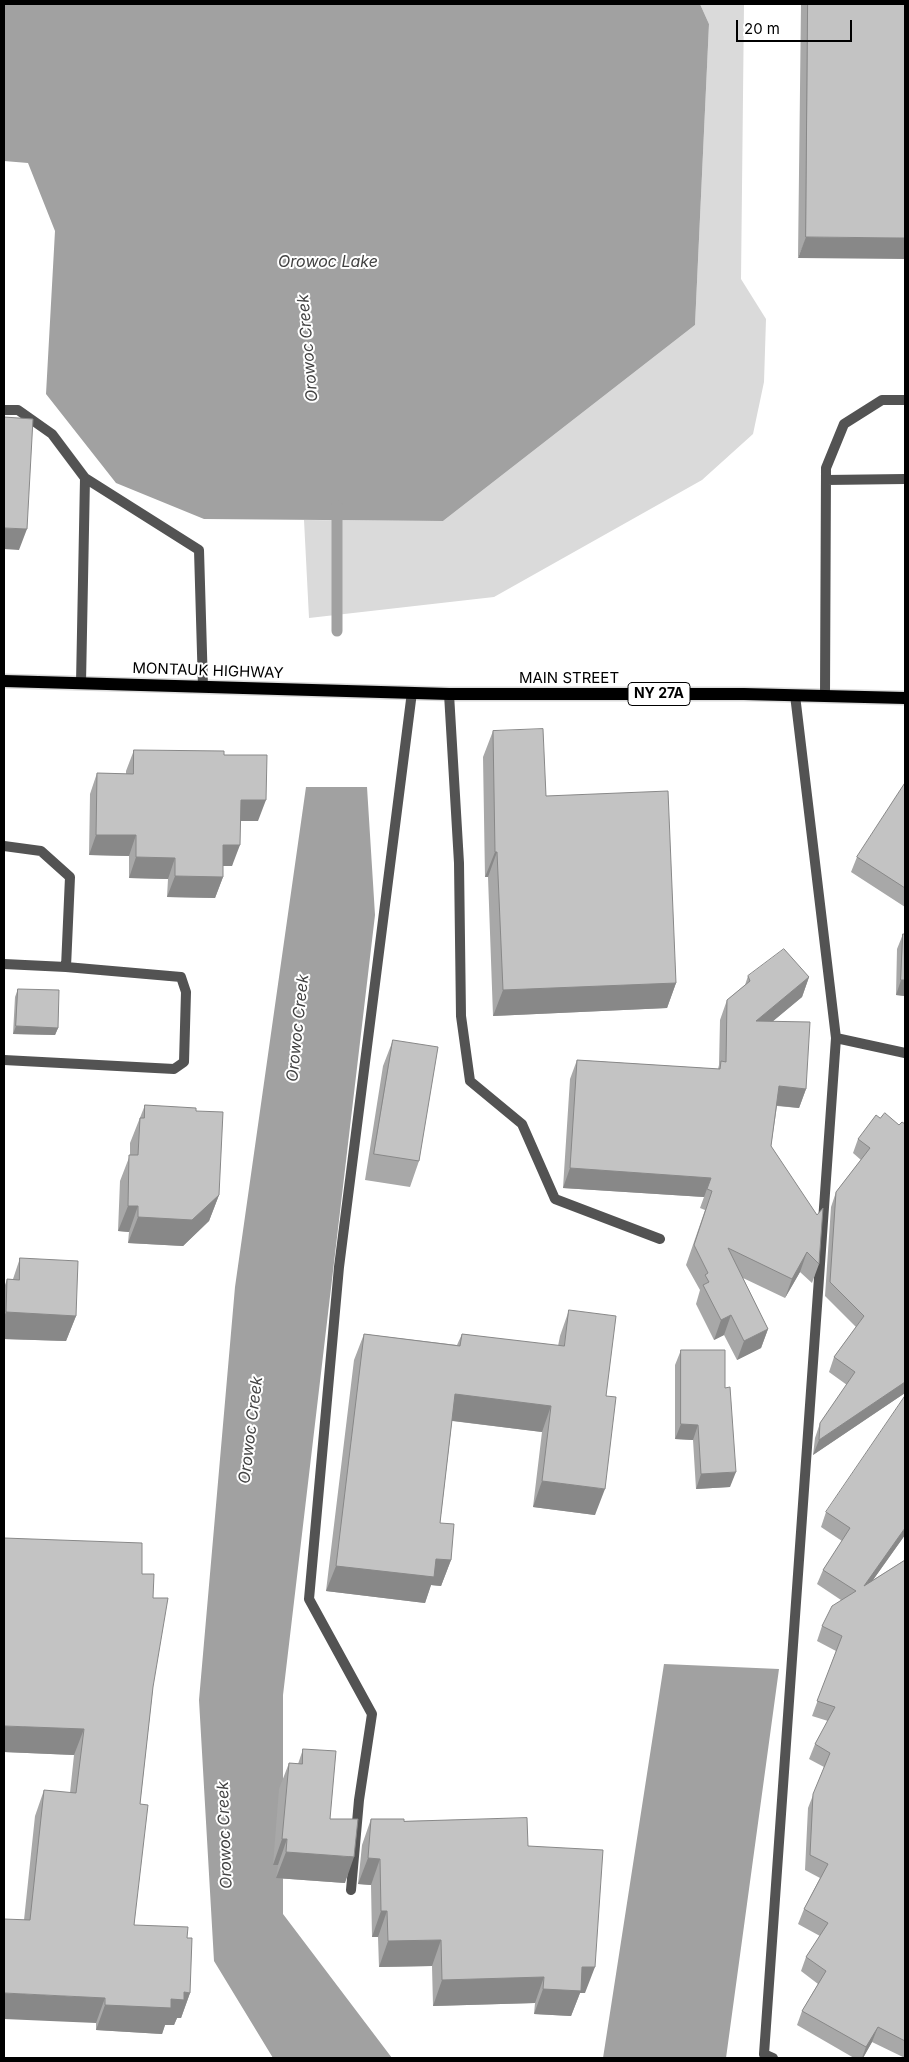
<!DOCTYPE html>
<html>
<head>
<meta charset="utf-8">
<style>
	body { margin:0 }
	#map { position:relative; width:909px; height:2062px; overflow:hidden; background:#fff; font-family:Inter,sans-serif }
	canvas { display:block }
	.frame { position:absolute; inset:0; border:5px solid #000; pointer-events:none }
	.scale { position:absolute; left:736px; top:20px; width:116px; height:22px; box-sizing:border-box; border:2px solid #000; border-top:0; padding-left:6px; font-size:15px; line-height:18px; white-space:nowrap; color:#000; -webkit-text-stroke:4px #fff; paint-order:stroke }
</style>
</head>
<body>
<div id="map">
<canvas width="909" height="2062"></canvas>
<div class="frame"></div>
<div class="scale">20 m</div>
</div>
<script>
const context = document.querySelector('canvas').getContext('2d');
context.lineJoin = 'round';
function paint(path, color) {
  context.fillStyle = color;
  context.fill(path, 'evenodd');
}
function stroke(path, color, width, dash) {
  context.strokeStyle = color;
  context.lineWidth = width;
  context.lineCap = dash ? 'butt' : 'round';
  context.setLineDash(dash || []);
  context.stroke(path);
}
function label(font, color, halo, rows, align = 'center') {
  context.font = font + ' Inter,sans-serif';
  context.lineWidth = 4;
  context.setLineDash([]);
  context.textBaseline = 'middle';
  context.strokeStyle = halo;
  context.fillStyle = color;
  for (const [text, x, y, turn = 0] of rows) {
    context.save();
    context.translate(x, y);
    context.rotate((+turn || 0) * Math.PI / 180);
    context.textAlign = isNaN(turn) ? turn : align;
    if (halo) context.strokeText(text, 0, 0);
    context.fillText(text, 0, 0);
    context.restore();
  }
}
paint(new Path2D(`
	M700 4H744L741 279 766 319 764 382 753 434 702 480 494 597 309 618 304 520 443 521 695 325 709 24Z`), '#dadada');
paint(new Path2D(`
	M4 4H700L709 24 695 325 443 521 204 519 116 483 46 394 55 231 28 163 4 161Z
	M306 787H367L375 915 283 1695V1914L392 2058H273L214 1961 199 1700 235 1287Z
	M664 1664 779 1669 726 2058H603Z`), '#a1a1a1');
stroke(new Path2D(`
	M337 631V506`), '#a1a1a1', 11);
const primary = new Path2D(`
	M4 681 449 694H744L905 698`);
stroke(primary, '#dbdbdb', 15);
stroke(new Path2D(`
	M4 410H18L52 434 85 478 81 683
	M85 478 199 550 203 687
	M826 480 905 479
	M449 694 459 863 461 1016 470 1081 522 1124 555 1199 660 1239
	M825 696 826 468 844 424 882 400H905
	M4 846 41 851 70 877 66 967 181 977 186 992 184 1062 174 1069 4 1060
	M4 964 66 967
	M836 1038 905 1053
	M351 1890 359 1800 372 1714 309 1599 339 1267 412 692
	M773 2058 764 2054 836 1038 795 695`), '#535353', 10);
stroke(primary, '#000', 12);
paint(new Path2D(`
	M801 4H905L798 258Z
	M493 731 546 796 676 983 667 1008 493 1016 488 877H485L483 757Z
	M134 750 224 755 258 821H240L232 866H223V877L215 898 167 897 168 879 129 878V856L89 855 90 794 97 773 126 774V771Z
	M905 783V907L851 872 857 857Z
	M903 934 905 996 896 995 897 949Z
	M748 976 809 977 802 997 772 1022 806 1089 799 1108 777 1106 771 1146 819 1264 812 1283 800 1272 785 1298 743 1278 768 1329 761 1348 737 1360 724 1335 714 1340 696 1304 700 1290 686 1265 705 1210 700 1208 704 1197 563 1188 570 1079 577 1060 718 1069 719 1065 720 1020 727 1000 745 985Z
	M18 989 58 1028 55 1035 13 1034 15 997Z
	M393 1040 419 1161 410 1187 365 1180 383 1066Z
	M145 1105 196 1111 219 1195 209 1221 183 1246 128 1243 129 1232 118 1231 120 1181 130 1155V1143Z
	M880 1118 899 1125 905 1124V1393L813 1455 815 1438 820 1423 847 1385 829 1372 834 1357 856 1327 825 1296 831 1207 836 1192 861 1160 853 1153 858 1139Z
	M20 1258 76 1316 66 1341 4 1339V1288L7 1279H13Z
	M569 1310 606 1396 595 1515 533 1507 542 1432 452 1421 440 1523 451 1560 441 1586 431 1585 425 1603 326 1591 354 1360 364 1334 457 1345 462 1334 558 1346 560 1336Z
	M681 1350 725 1388 730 1487 696 1489 693 1440 675 1439V1365Z
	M826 1512 905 1535 873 1580 905 1560V2058L872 2042 863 2058H854L797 2025 802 2011 818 1984 801 1971 806 1957 820 1936 798 1924 804 1909 820 1878 805 1870 808 1808 824 1767 809 1759 815 1744 828 1721 812 1716 836 1651 817 1641 822 1626 841 1600 817 1584 823 1570 842 1541 821 1527Z
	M142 1574 153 1598V1687L140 1804 134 1925 187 1938 190 1993 181 2018H177L174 2025H165L162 2034 96 2030V2023L24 1920 35 1816 44 1790 70 1793 74 1755 4 1752Z
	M303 1749 330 1819 345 1883 276 1878 278 1865H273L279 1789 289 1763 298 1764Z
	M371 1819 404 1821 528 1846 585 1993H580L571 2016 534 2014 535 2003 433 2006 432 1966 379 1967 378 1937H372L371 1885 358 1884 362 1845Z`), '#a8a8a8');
paint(new Path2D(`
	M806 237 905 238V259L798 258Z
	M4 528 27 529 19 550 4 549Z
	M241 800H266L258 821H233Z
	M96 835H136L129 856 89 855Z
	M223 845H240L232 866H216Z
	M495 852H497L488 877H485Z
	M136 857 175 858 168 879 129 878Z
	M175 876 223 877 215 898 167 897Z
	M809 977 802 997 749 1041 756 1021Z
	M901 980H905V996L896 995Z
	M676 983 667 1008 493 1016 503 990Z
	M16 1026 58 1028 55 1035 13 1034Z
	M779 1086 806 1089 799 1108 772 1105Z
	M570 1168 711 1178 704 1197 563 1188Z
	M219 1195 209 1221 183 1246 128 1243 138 1217Z
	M128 1206H138L129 1232 118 1231Z
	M807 1252 800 1272 785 1298 792 1279Z
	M6 1312 76 1316 66 1341 4 1339V1317Z
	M731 1315 724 1335 714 1340 721 1320Z
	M768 1329 761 1348 737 1360 744 1341Z
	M905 1382V1393L813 1455 819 1440Z
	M455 1394 551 1406 542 1432 446 1420Z
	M681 1424 698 1425 693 1440 675 1439Z
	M736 1472 730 1487 696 1489 701 1474Z
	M542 1481 605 1489 595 1515 533 1507Z
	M905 1528V1535L858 1601 864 1586Z
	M436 1559 451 1560 441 1586 431 1585 425 1603 326 1591 336 1566Z
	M4 1726 84 1729 74 1755 4 1752Z
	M282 1839H287L278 1865H273Z
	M286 1852 354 1857 345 1883 276 1878Z
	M368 1858 380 1859 371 1885 358 1884Z
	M381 1911H387L378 1937H372Z
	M441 1940 432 1966 379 1967 388 1941Z
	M582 1967H595L585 1993H580L571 2016 534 2014 543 1989Z
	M544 1977 535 2003 433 2006 442 1980Z
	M184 1992 190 1993 181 2018H177L174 2025H165L162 2034 96 2030 105 2005 171 1999Z
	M4 1993 105 1998 96 2023 4 2019Z
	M878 2027 872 2042 863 2058H862L866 2047Z`), '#888');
const building = new Path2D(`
	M808 4H905V238L806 237Z
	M4 417 33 419 27 529 4 528Z
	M543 729 546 796 668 791 676 983 503 990 497 852H495L493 731Z
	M134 750 224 751V755H267L266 800H241L240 845H223V877L175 876V858L136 857V835H96L97 773 133 774Z
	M905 783V888L857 857Z
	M903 934H905V980H901Z
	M784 949 809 977 756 1021 810 1022 806 1089 779 1086 771 1146 817 1215 823 1208 819 1264 807 1252 792 1279 728 1248 768 1329 744 1341 731 1315 721 1320 703 1285 709 1282 705 1275 708 1273 694 1245 712 1191 707 1189 711 1178 570 1168 577 1060 720 1069 721 1061 726 1062 727 1000 750 981 748 976Z
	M18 989 59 990 58 1028 16 1026Z
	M393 1040 438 1047 419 1161 374 1154Z
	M145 1105 196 1108V1111L223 1112 219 1195 192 1220 138 1217V1206H128L129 1155H138L140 1118H144Z
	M885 1113 899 1125 902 1122 905 1124V1382L819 1440 820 1423 855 1372 834 1357 864 1316 830 1282 836 1192 870 1148 858 1139 876 1115 880 1118Z
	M20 1258 78 1261 76 1316 6 1312 7 1279 19 1280Z
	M569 1310 616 1316 606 1396 616 1397 605 1489 542 1481 551 1406 455 1394 440 1523 454 1524 451 1560 436 1559 434 1577 336 1566 364 1334 460 1346 462 1334 564 1346Z
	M681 1350H725V1388L730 1387 736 1472 701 1474 698 1425 681 1424Z
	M905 1396V1528L864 1586 905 1560V2041L878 2027 866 2047 802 2011 826 1971 806 1957 828 1923 804 1909 828 1864 810 1855 813 1794 830 1753 815 1744 835 1707 817 1701 842 1636 822 1626 832 1606 856 1591 823 1570 850 1528 826 1512Z
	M4 1538 142 1543V1574H154L153 1598H168L153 1687 140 1804 148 1805 134 1925 188 1927 187 1938H192L190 1993 184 1992V2000L171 1999V2008L105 2005V1998L4 1993V1919L30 1920 44 1790 76 1793 84 1729 4 1726Z
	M303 1749 336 1751 330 1819H358L354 1857 286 1852 287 1839H282L289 1763 302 1764Z
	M527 1818 528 1846 603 1850 595 1967H582L581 1991 543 1989 544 1977 442 1980 441 1940 388 1941 387 1911H381L380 1859 368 1858 371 1819H404V1821Z`);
paint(building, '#c3c3c3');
stroke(building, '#888', 1);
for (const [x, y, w] of [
	[659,694,62]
]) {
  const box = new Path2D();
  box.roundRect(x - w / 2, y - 11.5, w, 23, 4);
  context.fillStyle = '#fff';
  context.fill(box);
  stroke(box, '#000', 1);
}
label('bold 14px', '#000', null, [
	["NY 27A",659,694]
]);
label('15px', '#000', '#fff', [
	["MONTAUK HIGHWAY",208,671,2],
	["MAIN STREET",569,678]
]);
label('italic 16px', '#424242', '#fff', [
	["Orowoc Lake",328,262],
	["Orowoc Creek",308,348,-95],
	["Orowoc Creek",298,1028,-84],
	["Orowoc Creek",251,1430,-83],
	["Orowoc Creek",225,1835,-92]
]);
</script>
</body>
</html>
